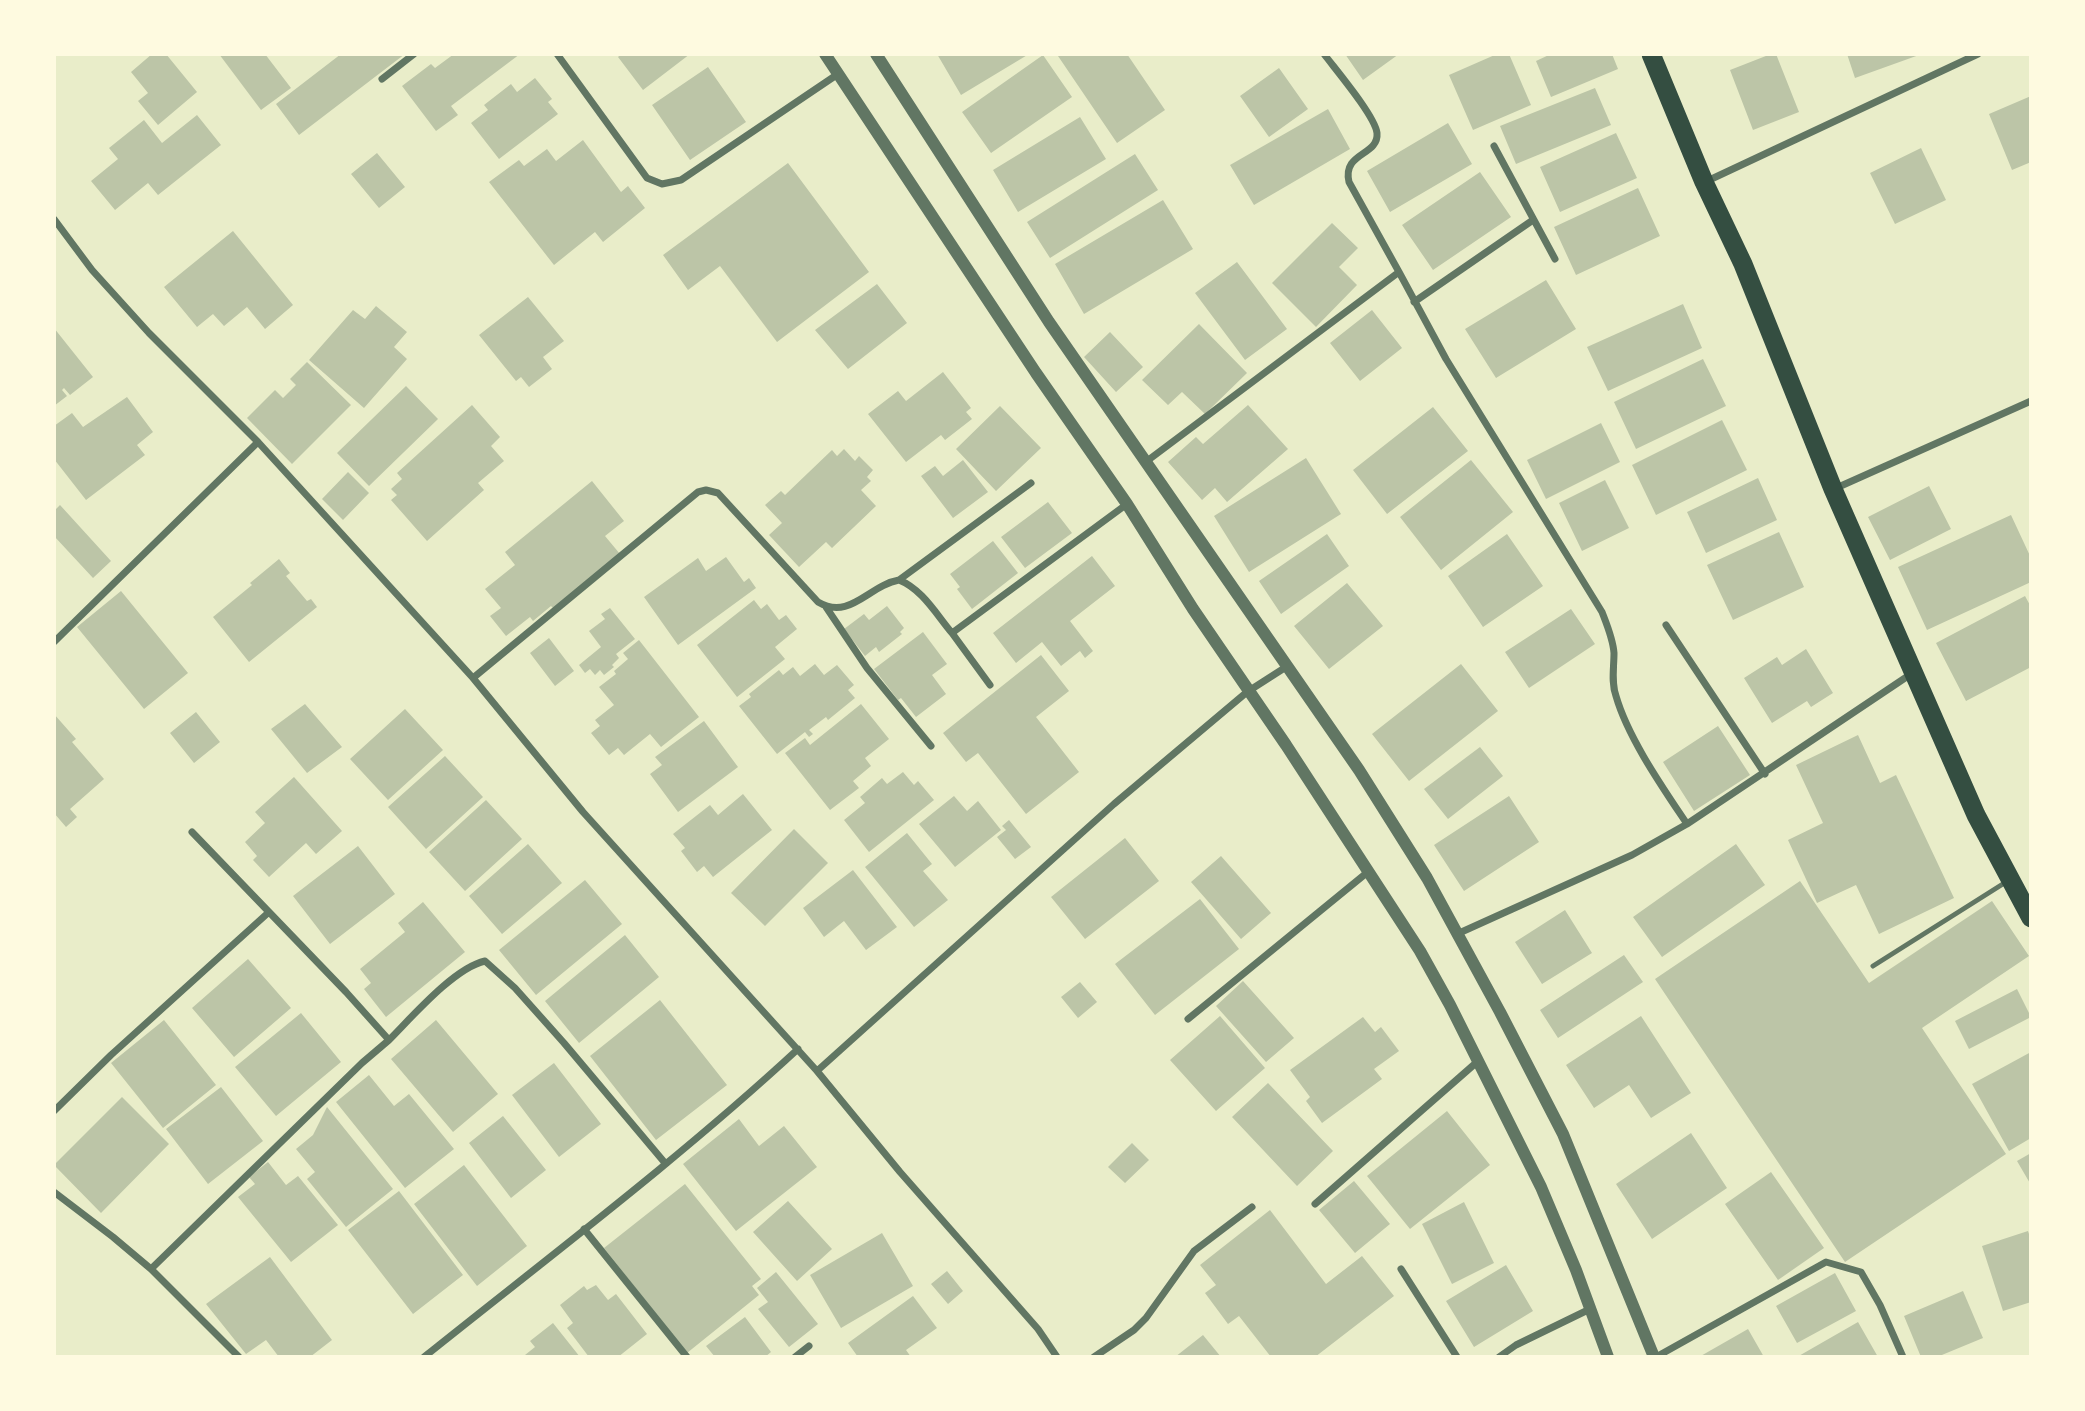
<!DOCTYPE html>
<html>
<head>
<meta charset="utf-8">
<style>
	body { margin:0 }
	#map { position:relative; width:2085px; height:1411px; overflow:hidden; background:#e9edc9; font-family:"Archivo Narrow",sans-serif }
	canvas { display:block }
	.frame { position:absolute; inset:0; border:56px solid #fefae0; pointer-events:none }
</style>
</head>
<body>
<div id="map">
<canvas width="2085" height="1411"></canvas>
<div class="frame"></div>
</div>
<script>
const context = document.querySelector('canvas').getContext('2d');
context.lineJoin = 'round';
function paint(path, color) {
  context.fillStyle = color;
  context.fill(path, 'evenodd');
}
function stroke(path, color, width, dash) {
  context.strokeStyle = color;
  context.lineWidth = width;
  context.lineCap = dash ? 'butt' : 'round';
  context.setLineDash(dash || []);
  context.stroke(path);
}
paint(new Path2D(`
	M152 54H166L197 92 158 125 138 101 148 93 131 72Z
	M219 54H265L291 88 261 110Z
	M341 54H405L299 135 276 104Z
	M454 54H520L451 106 458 115 436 131 402 86 431 64 435 68Z
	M621 54H690L643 90 618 57Z
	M937 54H1029L961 95Z
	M1060 54H1127L1165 110 1117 143 1058 56Z
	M1345 54H1399L1363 80Z
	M1497 54H1509L1531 105 1473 130 1449 75Z
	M1551 54H1612L1618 69 1551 97 1536 61Z
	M1771 54H1776L1799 112 1753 130 1730 70Z
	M1847 54H1919V55L1855 78Z
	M1043 55 1072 97 991 153 962 112Z
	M708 67 746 122 690 160 652 105Z
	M1279 68 1308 109 1269 137 1240 96Z
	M535 78 552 99 548 102 558 114 499 159 471 123 488 110 484 105 511 84 517 92Z
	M1595 88 1611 125 1516 164 1500 126Z
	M2031 96V162L2012 170 1989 114Z
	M1328 109 1350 149 1254 205 1230 165Z
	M197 115 221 145 158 195 148 183 115 210 91 181 118 159 109 148 144 120 162 143Z
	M1080 117 1106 159 1018 212 993 170Z
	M1448 123 1472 164 1390 212 1367 171Z
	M1616 133 1637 178 1560 212 1540 167Z
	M583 140 621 192 628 186 645 208 603 242 595 232 554 265 489 182 519 160 524 166 547 149 556 161Z
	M1921 148 1946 200 1895 224 1870 173Z
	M377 153 405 187 379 208 351 174Z
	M1135 154 1158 190 1050 258 1027 222Z
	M788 163 869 272 777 342 720 266 688 290 663 255Z
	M1480 172 1511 217 1433 270 1402 225Z
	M1638 188 1660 236 1576 275 1554 227Z
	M1163 200 1193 249 1084 314 1055 264Z
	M1332 223 1358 248 1339 267 1357 285 1316 327 1272 283Z
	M233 231 293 305 265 329 247 307 224 326 213 314 197 327 164 287Z
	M1237 262 1287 329 1245 360 1195 293Z
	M1546 280 1576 329 1496 378 1465 329Z
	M877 284 907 323 848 369 815 330Z
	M528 297 564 341 543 357 552 369 529 387 521 377 516 381 479 335Z
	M1683 304 1702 348 1608 391 1587 347Z
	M376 306 407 332 394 347 407 359 364 408 309 360 353 310 365 319Z
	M1372 310 1402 348 1360 381 1330 343Z
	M1199 324 1247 373 1205 414 1182 392 1168 405 1142 380Z
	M54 328 93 377 70 395 64 388 62 390 67 396 54 406Z
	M1110 332 1143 367 1116 392 1084 357Z
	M1703 359 1726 406 1636 449 1614 402Z
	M307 362 351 405 292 464 247 418 275 390 283 398 296 385 290 379Z
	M943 372 971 408 966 412 972 419 945 440 941 435 906 462 868 414 898 391 906 401Z
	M406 386 438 419 369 486 337 453Z
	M127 397 153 432 137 445 145 455 86 500 54 459V426L72 413 83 427Z
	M472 405 500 437 491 446 504 461 478 483 484 490 427 541 391 500 397 495 391 489 402 479 397 473Z
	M1248 405 1288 449 1227 502 1215 488 1202 500 1168 462 1196 437 1203 444Z
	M1000 406 1041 448 996 491 956 449Z
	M1433 407 1468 451 1387 514 1353 470Z
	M1722 420 1747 470 1656 515 1632 465Z
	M1601 423 1620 462 1546 499 1527 460Z
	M844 449 855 461 859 456 873 470 867 477 871 481 861 490 876 506 832 548 826 542 799 567 769 535 782 523 765 505 781 491 785 495 832 450 837 456Z
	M1306 458 1341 514 1249 572 1214 516Z
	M963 460 988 492 953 518 921 476 935 466 943 476Z
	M1471 460 1513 512 1441 570 1400 517Z
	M348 472 369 493 343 520 322 499Z
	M1758 478 1777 520 1706 553 1687 512Z
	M1605 480 1629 528 1582 551 1559 503Z
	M592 481 624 521 605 536 620 554 553 608 551 606 533 621 530 617 506 636 490 616 501 608 485 589 515 565 505 552Z
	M1929 486 1951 529 1890 560 1868 517Z
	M1048 502 1072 533 1025 568 1001 537Z
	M60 505 111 561 93 578 54 536V511Z
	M2011 515 2031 558V582L1927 630 1898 567Z
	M1779 532 1804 587 1733 620 1707 565Z
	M1327 534 1349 566 1281 614 1259 581Z
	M1507 534 1543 586 1483 627 1448 576Z
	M993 541 1018 573 972 609 957 589 960 587 950 574Z
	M1092 556 1115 586 1070 621 1093 651 1085 658 1080 651 1061 666 1042 642 1016 663 993 633Z
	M726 557 744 582 749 578 756 588 678 645 644 597 698 558 706 571Z
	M279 559 290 573 286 576 307 601 311 599 317 607 249 662 213 617 252 585 250 583Z
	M1347 583 1383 626 1329 669 1294 626Z
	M121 591 188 673 144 709 77 627Z
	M2025 596 2031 607V667L1966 701 1936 643Z
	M754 600 761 609 767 604 779 620 786 615 797 629 775 647 785 659 737 697 697 645Z
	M887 606 904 628 900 632 902 634 879 652 876 647 865 656 844 629 864 614 869 620Z
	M610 608 635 639 616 654 619 658 612 665 614 667 604 675 600 670 595 675 590 669 585 673 579 665 601 647 589 631 605 619 601 614Z
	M1571 609 1595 644 1529 688 1505 652Z
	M923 632 947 664 932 675 946 694 916 717 901 698 898 700 874 669Z
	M549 638 574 671 555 686 530 653Z
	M639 640 699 717 661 747 650 734 624 755 618 748 609 755 591 733 600 726 595 720 614 705 599 687 616 674 614 671 628 659 623 653Z
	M1806 649 1833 693 1811 707 1807 701 1772 723 1744 678 1777 657 1782 665Z
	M1041 655 1069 691 1036 717 1079 772 1026 814 978 753 966 762 943 733Z
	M815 664 824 675 837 665 854 685 848 690 855 698 828 720 826 717 809 730 813 734 809 737 805 732 777 754 739 706 751 697 749 694 779 670 783 675 793 667 800 676Z
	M1461 664 1498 711 1409 781 1372 734Z
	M305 704 342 747 307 773 271 729Z
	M861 704 889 739 865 758 871 766 853 781 859 788 830 810 785 753 805 738 810 745Z
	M405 709 443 750 388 800 350 759Z
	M196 712 220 742 194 763 170 733Z
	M54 714 76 739 72 742 104 779 70 809 77 817 66 827 54 813Z
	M704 721 738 767 678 812 650 774 662 765 655 757Z
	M1718 726 1750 775 1694 811 1663 762Z
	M1858 735 1880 783 1896 775 1954 898 1879 934 1856 885 1817 903 1788 840 1823 823 1796 765Z
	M1480 747 1503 776 1448 819 1424 789Z
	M445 756 483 797 426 849 388 807Z
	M903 772 914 785 918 781 934 800 869 852 844 820 865 803 860 797 882 778 887 784Z
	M294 777 342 831 316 854 306 843 269 877 253 860 257 856 245 842 265 823 255 812Z
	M743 794 772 830 713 877 704 866 697 872 681 851 685 848 673 834 710 805 718 815Z
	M954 796 967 811 978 801 1001 830 955 867 919 824Z
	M1509 796 1539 842 1464 891 1434 845Z
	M486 800 522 839 465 891 429 852Z
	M1009 820 1031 847 1015 859 997 837 1006 830 1002 826Z
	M794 829 828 863 765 926 731 893Z
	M907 833 932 864 923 871 948 900 914 927 865 867Z
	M1125 838 1159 881 1085 939 1051 897Z
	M528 844 562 883 502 934 469 896Z
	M1736 844 1765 885 1662 957 1633 917Z
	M358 846 395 894 330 944 293 896Z
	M1221 856 1271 913 1241 939 1191 882Z
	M853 870 897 927 866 950 844 921 824 937 803 908Z
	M585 880 622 924 536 995 499 950Z
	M1800 881 1869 983 1992 901 2029 956 1922 1028 2006 1154 1845 1262 1655 979Z
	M1200 899 1239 949 1155 1015 1115 964Z
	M423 902 465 952 386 1017 364 989 371 983 360 969 405 932 398 923Z
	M1565 910 1592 953 1542 984 1515 942Z
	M625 935 659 977 579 1043 545 1001Z
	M1624 955 1643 982 1558 1038 1540 1010Z
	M248 959 291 1008 234 1057 192 1008Z
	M1243 981 1294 1038 1266 1062 1216 1006Z
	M1080 982 1097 1002 1078 1018 1061 997Z
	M2017 989 2031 1017 1969 1049 1955 1021Z
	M660 1000 727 1085 656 1140 590 1056Z
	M301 1013 341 1062 276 1116 235 1067Z
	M1220 1016 1265 1068 1216 1111 1170 1060Z
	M1641 1016 1691 1093 1651 1118 1629 1085 1594 1108 1566 1065Z
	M1363 1017 1375 1032 1381 1027 1399 1051 1374 1069 1382 1079 1322 1123 1306 1101 1310 1097 1290 1070Z
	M164 1020 216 1085 163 1128 111 1063Z
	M436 1020 498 1094 453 1132 391 1059Z
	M2031 1052V1138L2009 1151 1972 1084Z
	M554 1063 601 1124 559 1157 512 1095Z
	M369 1075 394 1106 409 1094 454 1149 405 1188 336 1102Z
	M1268 1083 1333 1151 1297 1186 1232 1117Z
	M221 1087 263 1141 208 1184 166 1129Z
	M122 1097 169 1144 101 1213 54 1165Z
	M327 1107 393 1189 346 1227 307 1179 315 1172 296 1149 313 1135Z
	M1447 1111 1490 1165 1410 1229 1367 1176Z
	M503 1116 546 1170 511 1198 469 1143Z
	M739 1119 759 1146 784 1126 817 1167 736 1231 683 1164Z
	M1691 1133 1727 1188 1652 1239 1616 1184Z
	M1132 1143 1149 1160 1125 1183 1108 1167Z
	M2031 1153V1185L2017 1161Z
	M268 1162 286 1185 298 1176 338 1225 291 1262 238 1197 255 1184 249 1177Z
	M464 1165 527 1246 477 1286 414 1204Z
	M1771 1172 1824 1248 1778 1280 1725 1204Z
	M1354 1181 1390 1224 1355 1253 1319 1210Z
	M685 1184 761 1279 752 1286 759 1295 687 1353 604 1248Z
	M399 1191 463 1275 413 1314 348 1230Z
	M788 1201 832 1249 797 1281 753 1232Z
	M1464 1202 1494 1263 1452 1284 1422 1224Z
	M1270 1210 1326 1284 1362 1256 1394 1296 1315 1357H1271L1239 1316 1228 1324 1205 1293 1216 1285 1200 1265Z
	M2028 1231 2031 1240V1302L2003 1311 1982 1246Z
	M882 1233 913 1286 841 1328 810 1275Z
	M270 1257 332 1340 310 1357H279L266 1340 246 1354 206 1304Z
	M1506 1265 1533 1311 1474 1347 1446 1301Z
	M947 1271 963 1291 948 1304 931 1284Z
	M776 1272 818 1324 789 1347 758 1309 768 1302 757 1288Z
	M1835 1273 1856 1311 1797 1343 1776 1306Z
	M596 1285 608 1300 616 1294 647 1334 618 1357H589L567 1328 573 1323 560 1305 584 1286 587 1290Z
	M1963 1291 1983 1338 1937 1357H1921L1904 1316Z
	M913 1296 937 1328 906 1350 911 1357H858L848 1343Z
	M745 1317 771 1352 765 1357H715L706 1346Z
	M1858 1322 1878 1357H1797Z
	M553 1323 580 1357H526L525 1355 535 1347 530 1341Z
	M1748 1329 1764 1357H1699Z
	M1203 1335 1221 1357H1175Z`), '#bcc5a7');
stroke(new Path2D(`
	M1873 966 2006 882`), '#617663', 5);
stroke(new Path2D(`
	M557 54 647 178 662 184 681 180 838 74
	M1324 54C1336 70 1375 116 1377 133 1379 156 1342 152 1349 182L1399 272
	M382 79 414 54
	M1494 146 1555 259
	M1705 182 1978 54
	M54 219 92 270 149 333 258 442 473 678 583 812 817 1071 900 1172 1038 1329 1057 1357
	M1414 302 1533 220
	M1147 461 1399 272 1446 359 1602 612C1607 625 1613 639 1614 653 1614 668 1611 682 1616 696 1628 738 1663 788 1687 824
	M1834 489 2031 401
	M899 580C922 589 936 614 952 633L1127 504
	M826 607 867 668 931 746
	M1666 625 1765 774
	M952 633 990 685
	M54 642 258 442
	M473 678 698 492 706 490 718 493 818 602C850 621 869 585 899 580L1031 483
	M1457 934 1632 855 1687 824 1911 674
	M1188 1019 1369 871
	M389 1040C412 1017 454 968 485 961L515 988 564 1043 665 1163
	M817 1071 1114 804 1247 692 1286 667
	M54 1111 111 1055 269 912
	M54 1192 113 1237 151 1269 239 1357
	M1315 1204 1477 1062
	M584 1229 687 1357
	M151 1269 362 1063 389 1040 346 992 192 832
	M1401 1269 1457 1357
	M424 1357C550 1256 679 1159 798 1049
	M795 1357 809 1346
	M1094 1357 1134 1330 1146 1318 1194 1251 1252 1207
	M1499 1357 1516 1345 1590 1309
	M1656 1357 1826 1262 1861 1272 1880 1305 1903 1357`), '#617663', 7);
stroke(new Path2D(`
	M825 54 1036 373 1127 504 1193 609 1286 745 1420 951 1450 1005 1541 1187 1576 1270 1608 1357
	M876 54 1049 322 1359 770 1427 878 1500 1012 1563 1134 1654 1357`), '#617663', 12);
stroke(new Path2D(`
	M1651 54 1704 182 1743 264 1833 489 1976 815 2031 918`), '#344e41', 19);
</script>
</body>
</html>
